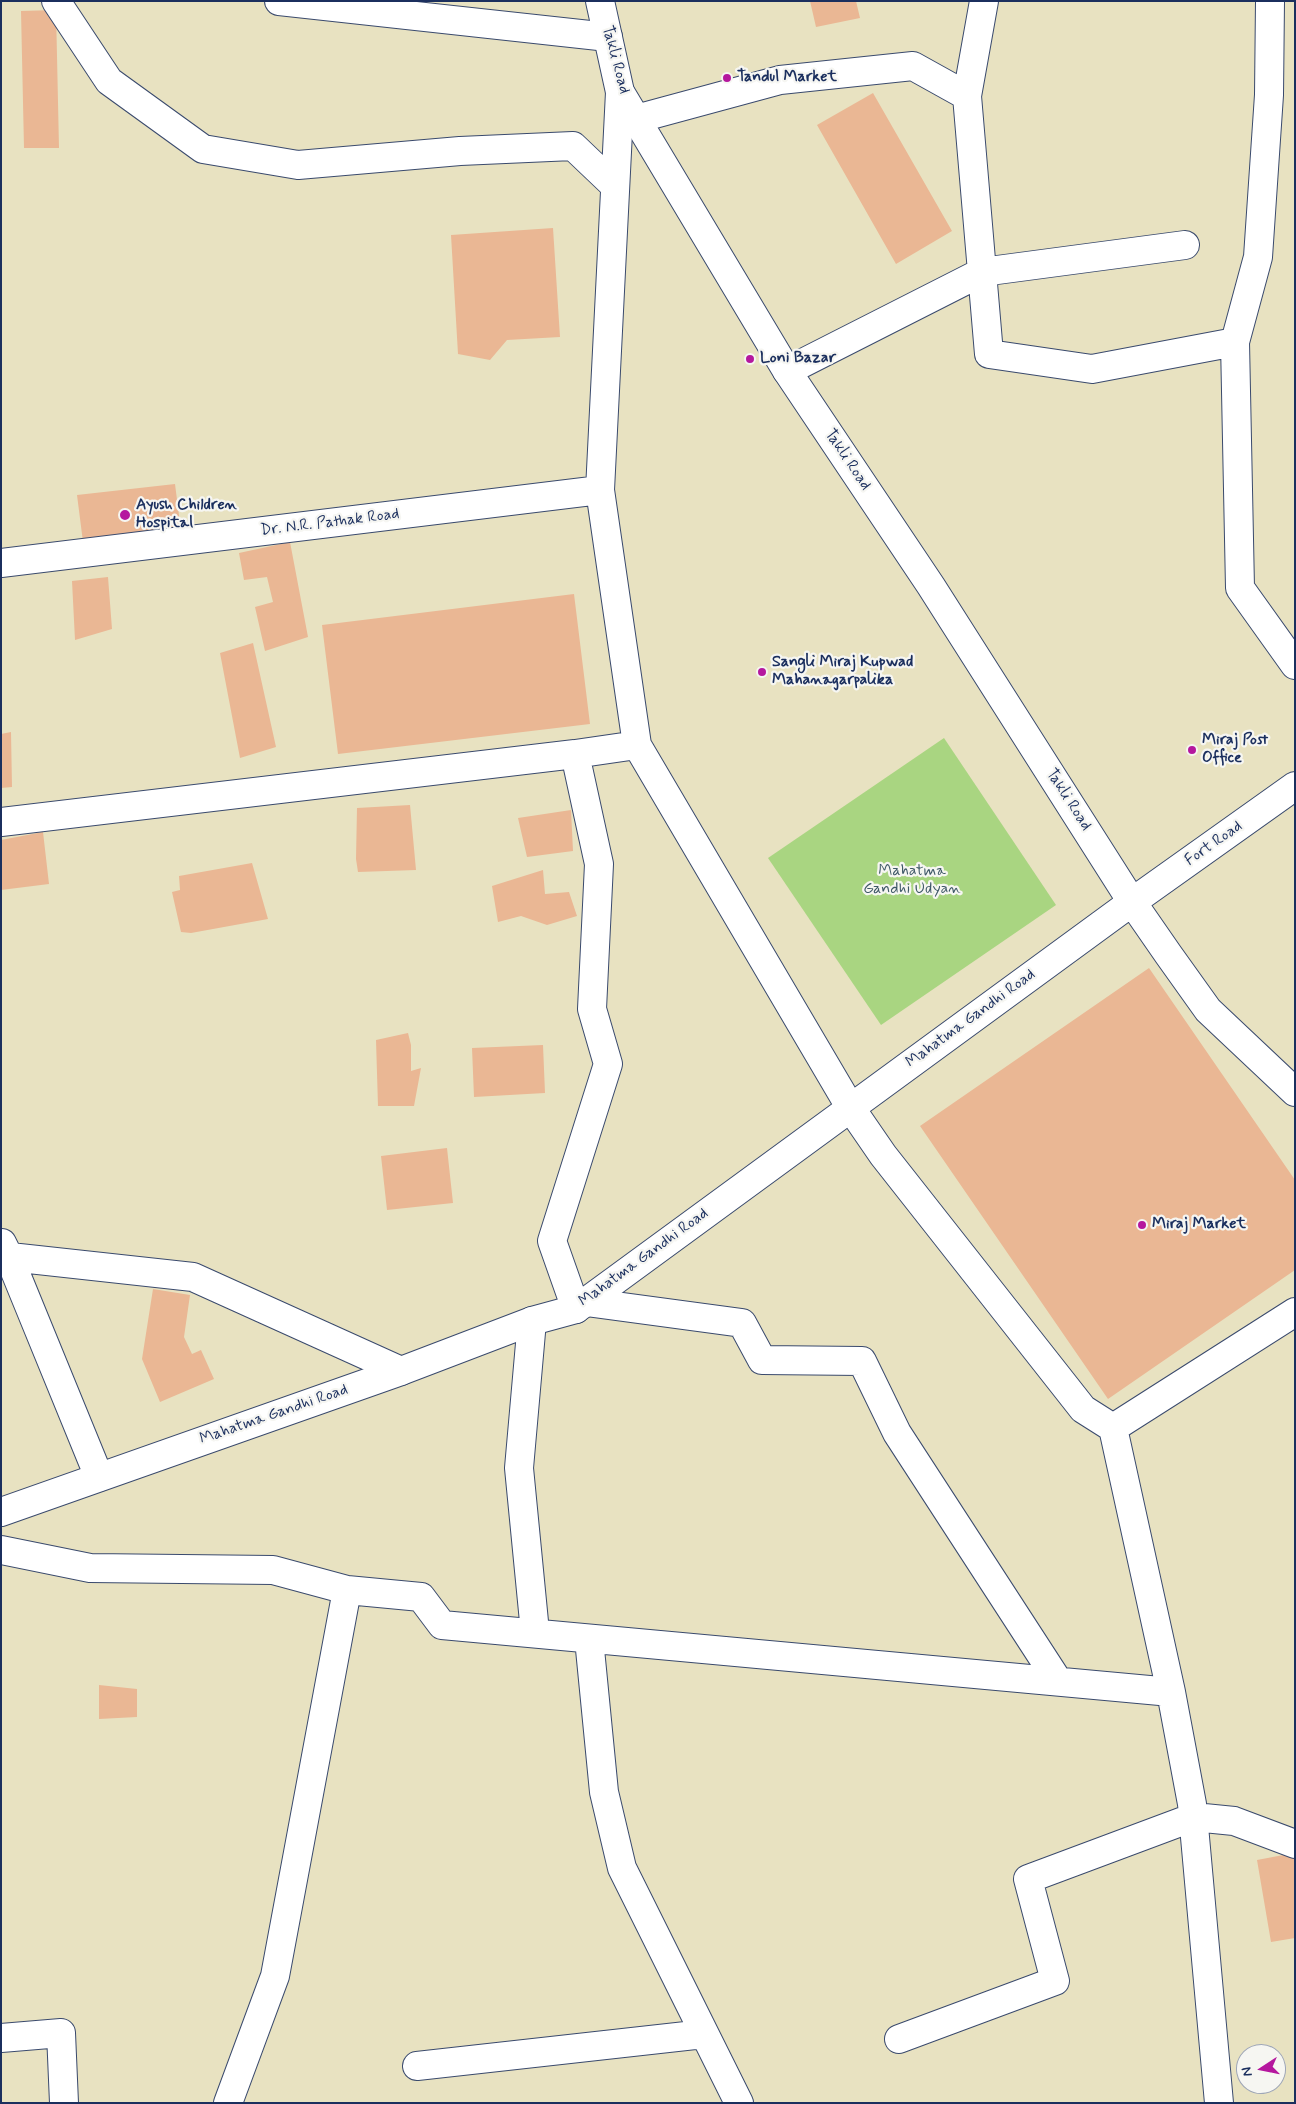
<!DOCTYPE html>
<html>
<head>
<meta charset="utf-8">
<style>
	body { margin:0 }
	#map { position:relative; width:1296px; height:2104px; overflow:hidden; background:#e8e2c1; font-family:Mynerve,sans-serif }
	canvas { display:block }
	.frame { position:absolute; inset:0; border:2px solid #1b2f5e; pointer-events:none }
	.north { position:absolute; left:1236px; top:2044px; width:50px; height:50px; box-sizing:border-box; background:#f6f6f2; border:1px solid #9ea6b7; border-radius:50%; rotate:259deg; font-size:14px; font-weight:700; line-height:20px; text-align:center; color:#1b2f5e }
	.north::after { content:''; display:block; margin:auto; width:18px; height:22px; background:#b5179e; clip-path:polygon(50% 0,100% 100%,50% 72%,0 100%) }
</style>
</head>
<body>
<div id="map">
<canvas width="1296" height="2104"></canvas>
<div class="frame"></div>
<div class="north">N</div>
</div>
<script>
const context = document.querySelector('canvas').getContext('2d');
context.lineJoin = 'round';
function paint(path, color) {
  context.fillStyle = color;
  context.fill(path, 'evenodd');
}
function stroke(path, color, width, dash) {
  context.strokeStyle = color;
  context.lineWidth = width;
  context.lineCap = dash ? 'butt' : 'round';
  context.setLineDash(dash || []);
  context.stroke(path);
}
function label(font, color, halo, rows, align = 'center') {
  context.font = font + ' Mynerve,sans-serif';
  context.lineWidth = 4.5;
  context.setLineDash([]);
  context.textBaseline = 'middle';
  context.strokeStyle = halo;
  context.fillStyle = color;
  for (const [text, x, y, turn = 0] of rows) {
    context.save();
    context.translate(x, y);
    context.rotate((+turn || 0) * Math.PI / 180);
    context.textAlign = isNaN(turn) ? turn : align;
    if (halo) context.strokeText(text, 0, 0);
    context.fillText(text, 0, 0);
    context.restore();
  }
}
paint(new Path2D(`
	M944 738 1056 905 881 1025 768 858Z`), '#a9d581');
paint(new Path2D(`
	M810 1H856L860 18 816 27Z
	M56 10 59 148H24L21 11Z
	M873 93 952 231 896 264 817 125Z
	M553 228 560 337 507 340 490 360 458 354 451 235Z
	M175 484 181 531 83 542 77 495Z
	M290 542 308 637 265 651 255 607 273 602 267 577 244 580 239 553Z
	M108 577 112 629 75 640 72 581Z
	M574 594 590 724 338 754 322 625Z
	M253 643 276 747 240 758 220 653Z
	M11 732 12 787 1 788V734Z
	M410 805 416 870 358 872 356 859 357 808Z
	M571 810 573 851 527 857 518 818Z
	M43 832 49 884 1 890V840Z
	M252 863 268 919 191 933 181 932 172 892 180 890 179 876Z
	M543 870 545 894 569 892 577 916 547 925 521 916 498 922 492 886Z
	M1149 968 1295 1180V1270L1108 1399 920 1126Z
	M408 1033 411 1045V1071L421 1068 414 1106H378L376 1040Z
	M543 1045 545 1093 474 1097 472 1048Z
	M447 1148 453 1203 387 1210 381 1156Z
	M153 1289 190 1295 184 1337 192 1354 201 1350 214 1379 160 1402 142 1359Z
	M99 1685 137 1689V1717L99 1719Z
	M1294 1853 1295 1938 1271 1942 1257 1860Z`), '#eab794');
const minor = new Path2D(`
	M56 1 109 81 203 149 298 165 460 151 573 146 615 186
	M279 1 608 37
	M1270 1 1269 95 1258 257 1235 342 1240 588 1295 665
	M620 92 600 490 637 745
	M967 96 984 1
	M636 119 780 80 913 66 967 96 989 354 1092 369 1235 342
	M787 371 982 272 1185 245
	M1 563 600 490
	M575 754 599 864 592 1009 608 1064 552 1241 576 1309
	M1 822 575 754 637 745 850 1107 883 1155 1083 1409 1113 1428 1295 1312
	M1132 902 1295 786
	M2 1243 9 1257 99 1477
	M1 1256 193 1277 401 1371
	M586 1302 742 1323 762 1360 862 1361 897 1433 1058 1681
	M532 1321 519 1468 535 1632
	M1113 1428 1171 1692 1192 1804 1219 2103
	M1 1550 90 1568 273 1570 347 1590 421 1597 442 1625 1171 1692
	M589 1639 604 1792 622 1868 739 2103
	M1 2038 61 2033 64 2103
	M899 2039 1055 1981 1028 1879 1194 1817 1234 1821 1295 1844
	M417 2066 704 2034
	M228 2103 275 1976 347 1590`);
const secondary = new Path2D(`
	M600 1 620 92 787 371 931 586 1132 902 1168 954 1208 1010 1295 1092
	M1 1512 401 1371 532 1321 576 1309 1132 902`);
stroke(minor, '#3a4a6d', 30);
stroke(secondary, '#3a4a6d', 30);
stroke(minor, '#fff', 28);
stroke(secondary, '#fff', 28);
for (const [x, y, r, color] of [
	[727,78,5,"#b5179e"],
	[750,359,5,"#b5179e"],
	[125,515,6,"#b5179e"],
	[762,672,5,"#b5179e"],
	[1192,750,5,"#b5179e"],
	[1142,1225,5,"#b5179e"]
]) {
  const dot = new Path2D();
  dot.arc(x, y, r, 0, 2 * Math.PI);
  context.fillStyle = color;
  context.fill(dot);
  stroke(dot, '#f6f6f2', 2);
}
label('16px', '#1b2f5e', '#f6f6f2', [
	["Takli Road",615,60,75],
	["Takli Road",847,460,56],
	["Dr. N.R. Pathak Road",330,523,-7],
	["Takli Road",1068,800,57],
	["Fort Road",1214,844,-35],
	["Mahatma Gandhi Road",971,1019,-36],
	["Mahatma Gandhi Road",644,1258,-36],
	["Mahatma Gandhi Road",274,1415,-19]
]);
label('bold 16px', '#1b2f5e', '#f6f6f2', [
	["Tandul Market",737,78],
	["Loni Bazar",760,359],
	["Ayush Children",136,506],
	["Hospital",136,524],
	["Sangli Miraj Kupwad",772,663],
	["Mahanagarpalika",772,681],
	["Miraj Post",1202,741],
	["Office",1202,759],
	["Miraj Market",1152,1225]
], 'left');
label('16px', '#3e5867', '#f6f6f2', [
	["Mahatma",912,872],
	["Gandhi Udyan",912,890]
]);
</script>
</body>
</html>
